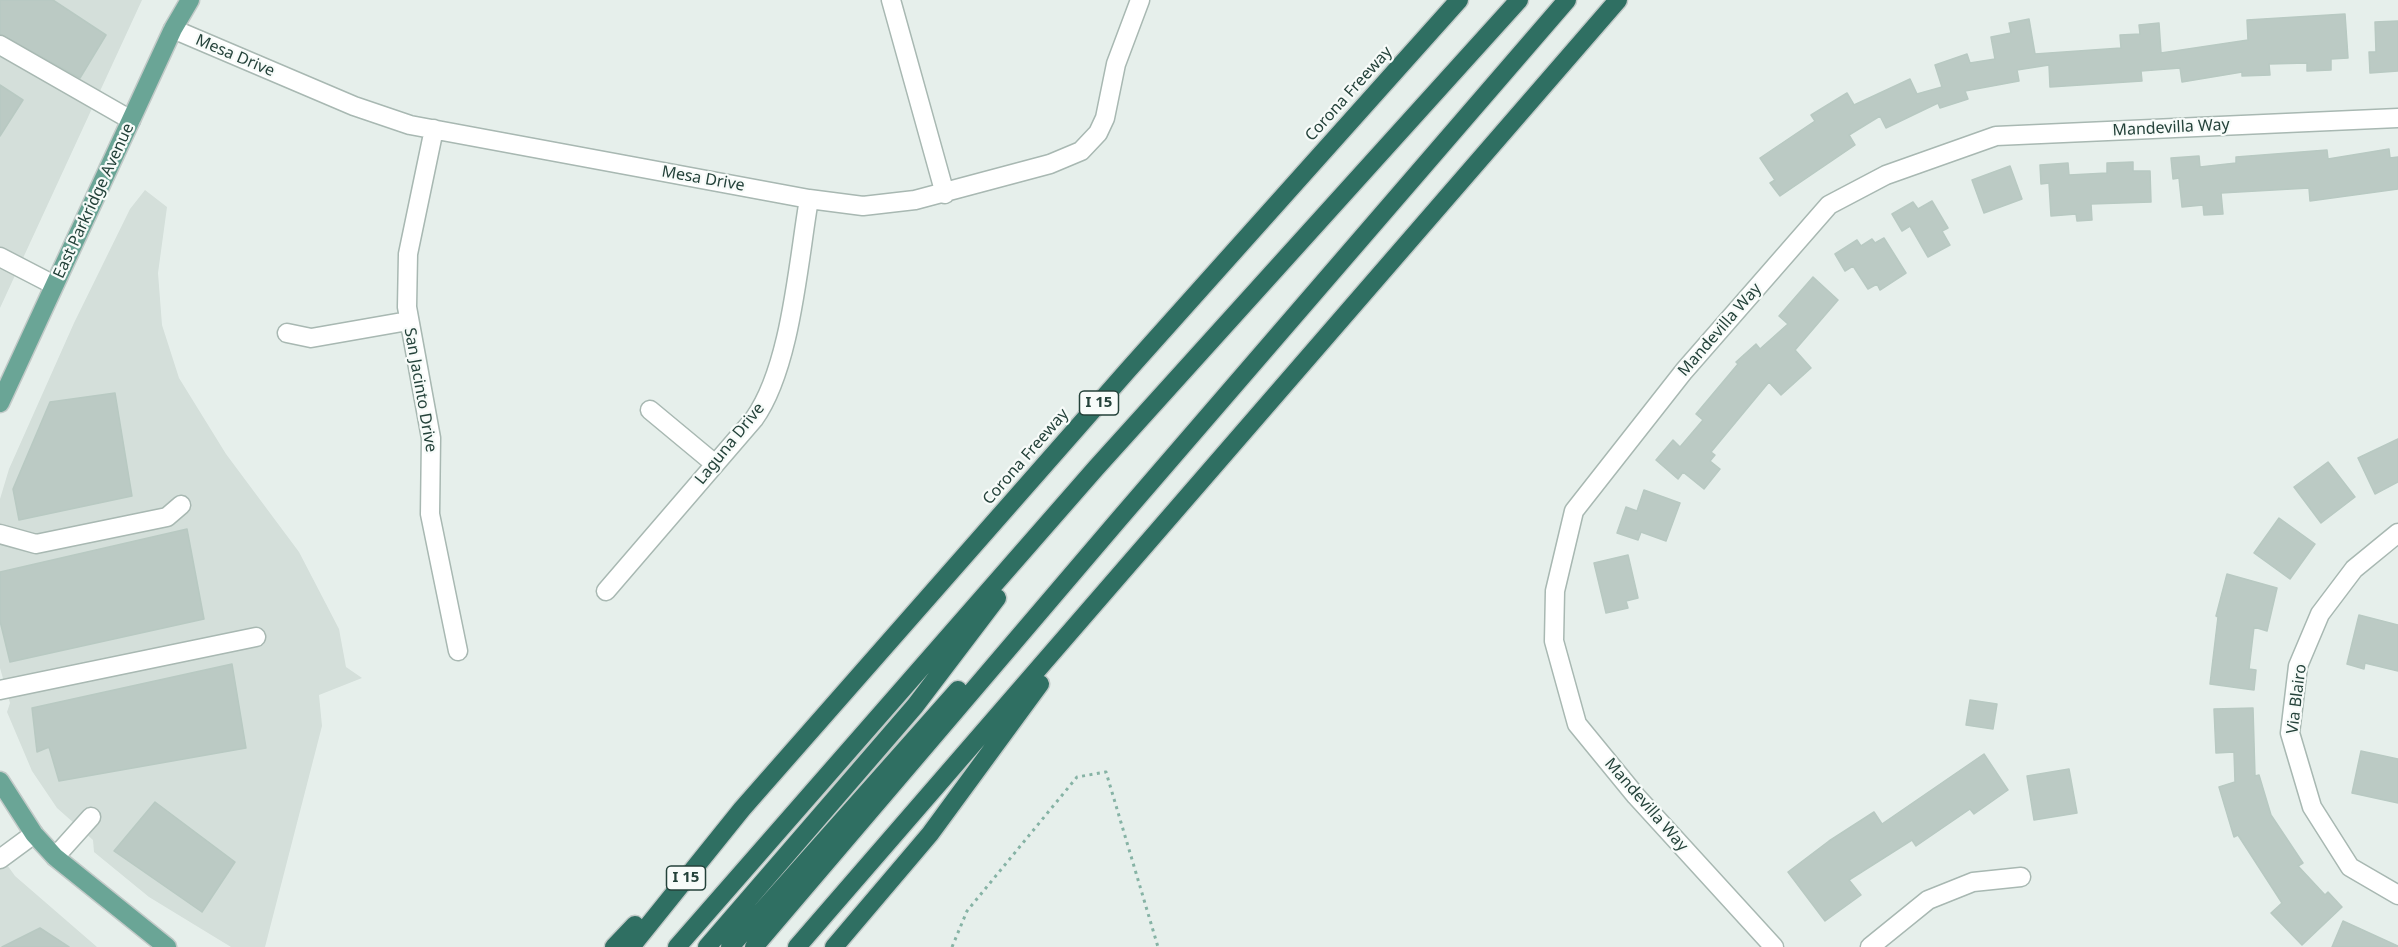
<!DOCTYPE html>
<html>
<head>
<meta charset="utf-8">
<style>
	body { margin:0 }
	canvas { display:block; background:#e6efeb }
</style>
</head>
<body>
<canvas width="2398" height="947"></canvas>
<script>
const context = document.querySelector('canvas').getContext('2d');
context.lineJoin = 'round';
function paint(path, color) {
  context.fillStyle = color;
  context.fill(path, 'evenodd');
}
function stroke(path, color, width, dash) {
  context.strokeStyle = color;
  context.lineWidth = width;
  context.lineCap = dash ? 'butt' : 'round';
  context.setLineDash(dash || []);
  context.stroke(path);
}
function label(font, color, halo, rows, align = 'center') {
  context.font = font + ' "Noto Sans",sans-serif';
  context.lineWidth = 4.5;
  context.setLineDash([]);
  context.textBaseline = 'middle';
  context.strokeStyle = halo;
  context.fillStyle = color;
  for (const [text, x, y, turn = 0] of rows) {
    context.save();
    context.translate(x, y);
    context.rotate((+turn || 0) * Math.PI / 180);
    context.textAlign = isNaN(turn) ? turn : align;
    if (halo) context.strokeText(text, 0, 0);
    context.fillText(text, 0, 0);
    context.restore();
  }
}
paint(new Path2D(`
	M0 0H142L0 308Z
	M145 190 167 207 158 273 162 325 179 378 226 454 299 552 339 629 346 667 362 678 319 695 322 726 265 947H231L149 897 94 852 93 840 57 808 32 771 7 712 10 703 0 668V499L9 469 74 323 130 209Z
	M0 855 15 876 97 947H0Z`), '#d4dfda');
const building = new Path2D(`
	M0 0H53L106 35 80 78 0 34Z
	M2345 14 2348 58 2331 59V70L2307 71V63L2269 64 2270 75 2242 76V72L2182 82 2180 68 2141 71 2142 81 2050 87 2049 65 2017 70 2019 81 1965 91 1968 99 1940 108 1938 103 1886 128 1880 116 1849 135 1855 145 1780 196 1770 183 1775 180 1760 158 1815 121 1811 115 1847 93 1854 105 1910 79 1917 94 1942 87 1935 65 1967 54 1970 63 1995 59 1991 37 2011 33 2009 23 2029 19 2035 54 2121 48 2120 35 2140 34 2139 25 2159 23 2161 53 2248 40 2247 20Z
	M2398 21V71L2370 73 2369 52H2376L2375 22Z
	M0 85 23 100 0 136Z
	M2389 149 2390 158 2398 157V189L2310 201 2309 188 2221 193 2223 214 2204 215 2203 205 2182 207 2179 178 2173 179 2171 158 2199 156 2200 167 2236 163V157L2327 150 2328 159Z
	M2133 162V171H2150L2151 202 2091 204 2092 220 2077 221 2076 214 2051 216 2049 183 2041 184 2040 165 2068 163 2069 175 2107 173V163Z
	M2010 166 2022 199 1984 213 1972 180Z
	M1932 201 1948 228 1942 231 1950 245 1928 257 1910 226 1902 231 1892 214 1913 202 1918 209Z
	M1884 238 1906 273 1880 290 1877 284 1868 289 1853 266 1845 271 1835 254 1857 240 1861 246 1872 239 1875 243Z
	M1813 277 1838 300 1795 350 1811 368 1781 395 1769 382 1711 452 1715 455 1710 461 1720 469 1704 489 1683 472 1678 479 1656 460 1673 440 1680 447 1703 420 1696 414 1738 364 1736 362 1756 344 1760 349 1788 324 1779 316Z
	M115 393 132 496 19 520 13 489 50 402Z
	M2398 439V482L2375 494 2358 458Z
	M2328 462 2355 497 2321 523 2294 487Z
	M1644 490 1680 503 1666 541 1641 532 1638 540 1617 533 1626 507 1637 511Z
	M2279 518 2315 544 2290 579 2254 553Z
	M187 529 204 619 10 662 0 621V572Z
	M1628 555 1638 598 1626 601 1628 608 1606 613 1594 563Z
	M2227 574 2277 588 2267 631 2254 627 2249 669 2256 670 2254 690 2210 684 2218 617 2216 616Z
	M2359 615 2398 625V671L2365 663 2364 669 2347 664Z
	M232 664 246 748 59 781 49 747 37 752 32 708Z
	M1970 700 1997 704 1993 729 1966 725Z
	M2253 708 2255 776 2259 775 2271 815 2303 863 2298 866 2325 895 2328 892 2342 907 2302 945 2271 913 2282 903 2238 835 2234 837 2219 787 2235 782 2234 752 2216 753 2214 709Z
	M2361 751 2398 759V803L2352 793Z
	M1984 754 2008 790 1974 814 1970 809 1916 846 1912 840 1849 880 1861 895 1825 921 1788 872 1829 841 1874 812 1882 824Z
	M2069 769 2077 813 2034 820 2027 776Z
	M155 802 235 862 202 912 114 851Z
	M2343 921 2398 946V947H2332Z
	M40 928 69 947H2Z`);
paint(building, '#bbcac4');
stroke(building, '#b8c9c2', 1.5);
const minor = new Path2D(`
	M891 0 945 194
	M173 29 354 106 410 125 809 199 863 206 915 200 1050 164 1081 151 1098 133 1105 118 1116 64 1140 0
	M0 45 131 120
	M434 129 408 254 407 307 431 438 430 514 458 651
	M0 257 54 285
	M287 333 311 338 408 321
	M650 410 715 464
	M2398 533 2354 569 2320 614 2298 666 2290 733 2312 807 2350 867 2398 895
	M0 534 36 544 167 517 181 505
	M606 591 754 419C791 367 798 263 809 199
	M0 690 256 637
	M55 857 91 817
	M0 859 34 834
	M1774 947 1636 796 1577 724 1554 641 1555 591 1574 511 1684 371 1829 205 1886 175 1996 136 2398 118
	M1870 947 1928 900 1973 882 2021 877`);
const major = new Path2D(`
	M0 403 173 29 190 0
	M0 781 34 834 55 857 167 947`);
const highway = new Path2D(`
	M614 947 635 925
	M631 947 742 809 1128 370 1459 0
	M677 947 1096 468 1519 0
	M707 947 915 706 997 598
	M730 947 958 690
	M754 947 1120 518 1567 0
	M797 947 1618 0
	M834 947 930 834 1040 684`);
stroke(minor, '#a8b8b2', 21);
stroke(major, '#c2cac8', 21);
stroke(highway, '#c2cac8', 21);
stroke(new Path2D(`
	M952 947 967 911 1077 777 1106 772 1158 947`), '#86b3a5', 3, [3, 4.5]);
stroke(minor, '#fff', 18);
stroke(major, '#6aa596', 18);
stroke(highway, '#2f6f62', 18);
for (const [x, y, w] of [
	[1099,403,39],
	[686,878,39]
]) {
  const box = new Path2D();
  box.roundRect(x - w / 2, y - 12, w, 24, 4.5);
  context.fillStyle = '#f7fbf9';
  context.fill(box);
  stroke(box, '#24423a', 1.5);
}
label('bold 15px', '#24423a', null, [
	["I 15",1099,403],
	["I 15",686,878]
]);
label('16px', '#24423a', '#f7fbf9', [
	["Mesa Drive",235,56,23],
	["Corona Freeway",1349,94,-48],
	["Mandevilla Way",2171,128,-3],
	["Mesa Drive",703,179,10],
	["East Parkridge Avenue",94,201,-65],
	["Mandevilla Way",1720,330,-49],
	["San Jacinto Drive",420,390,80],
	["Laguna Drive",730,444,-51],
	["Corona Freeway",1026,457,-49],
	["Via Blairo",2297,699,-83],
	["Mandevilla Way",1646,805,49]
]);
</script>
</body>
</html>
